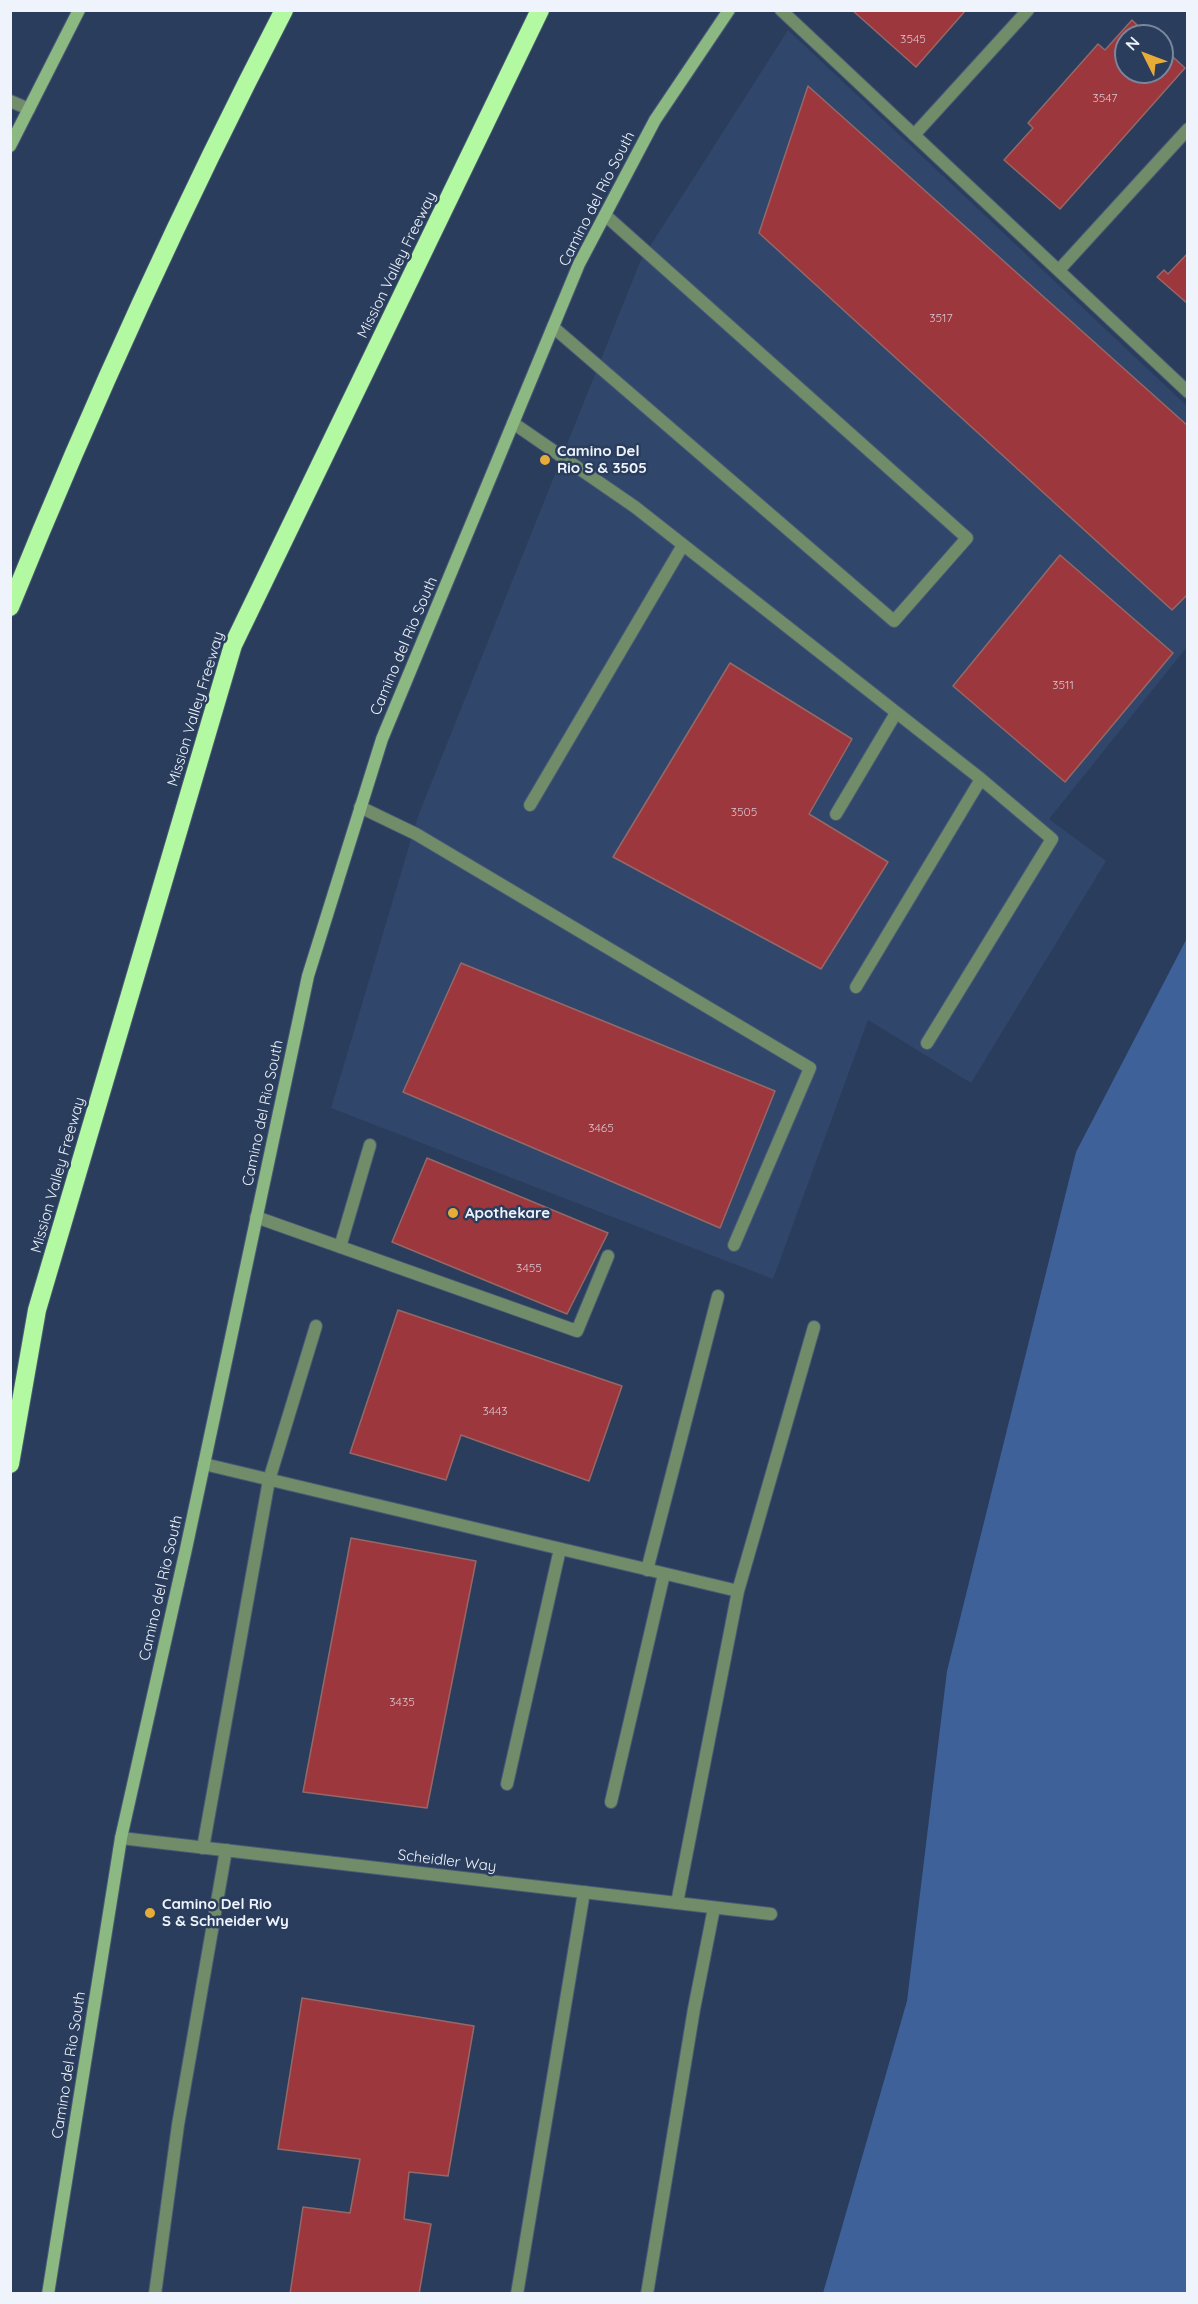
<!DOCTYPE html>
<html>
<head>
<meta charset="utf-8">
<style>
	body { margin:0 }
	#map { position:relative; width:1198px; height:2304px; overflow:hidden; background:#2a3d5c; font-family:Quicksand,sans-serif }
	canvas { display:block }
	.frame { position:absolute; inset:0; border:12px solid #eff4fc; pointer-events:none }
	.north { position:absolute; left:1114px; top:24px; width:60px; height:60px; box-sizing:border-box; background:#2a3d5c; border:2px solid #79869c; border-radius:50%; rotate:312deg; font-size:16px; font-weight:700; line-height:24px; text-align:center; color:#eff4fc }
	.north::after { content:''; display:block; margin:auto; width:21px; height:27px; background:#e7ac37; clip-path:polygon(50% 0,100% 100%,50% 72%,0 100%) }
</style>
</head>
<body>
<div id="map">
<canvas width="1198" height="2304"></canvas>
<div class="frame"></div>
<div class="north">N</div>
</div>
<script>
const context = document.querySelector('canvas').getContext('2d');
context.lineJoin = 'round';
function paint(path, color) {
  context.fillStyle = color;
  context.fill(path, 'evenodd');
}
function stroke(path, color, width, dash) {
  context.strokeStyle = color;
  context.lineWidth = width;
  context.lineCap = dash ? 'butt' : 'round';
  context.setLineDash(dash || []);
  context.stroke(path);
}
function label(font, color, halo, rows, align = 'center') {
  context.font = font + ' Quicksand,sans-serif';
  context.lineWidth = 5;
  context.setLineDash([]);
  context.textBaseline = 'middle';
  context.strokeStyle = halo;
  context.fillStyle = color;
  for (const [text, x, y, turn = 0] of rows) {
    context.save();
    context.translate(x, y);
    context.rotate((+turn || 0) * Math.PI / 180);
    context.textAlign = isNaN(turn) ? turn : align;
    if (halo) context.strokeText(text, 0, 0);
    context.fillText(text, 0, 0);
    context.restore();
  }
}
paint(new Path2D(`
	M788 30 1187 406V647L1049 819 1106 861 971 1083 868 1020 773 1279 331 1108 418 816 640 262Z`), '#30466b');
paint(new Path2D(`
	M1187 938V2293H823L907 2001 947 1671 1076 1152Z`), '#3f6199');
const building = new Path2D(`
	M852 10H966L916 67Z
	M1132 20 1139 27 1130 36H1126V72H1162V64L1164 66 1172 56 1185 68 1060 209 1004 160 1033 128 1028 123 1098 44 1105 50Z
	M808 86 1188 426V594L1172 610 759 233Z
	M1188 253V304L1157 277 1164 270 1168 274Z
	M1060 555 1173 653 1065 782 953 686Z
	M730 663 852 739 809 814 888 862 821 969 613 857Z
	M461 963 775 1091 720 1228 403 1092Z
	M427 1158 608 1233 567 1314 392 1242Z
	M398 1310 622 1386 589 1481 461 1435 446 1480 350 1453Z
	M351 1538 476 1561 427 1808 303 1792Z
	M302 1998 474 2026 448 2176 409 2172 404 2219 431 2224 419 2294H290L303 2207 350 2213 360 2159 278 2149Z`);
paint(building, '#9d373e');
stroke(building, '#956867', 1.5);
const lane = new Path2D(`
	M781 10 1188 392
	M10 101 29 109
	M914 135 1028 10
	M1059 270 1188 129
	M553 327 894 621 967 538 605 215
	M513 423 635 507 981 779 1052 839 927 1043
	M530 805 683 545
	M360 807 416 834 810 1068 734 1245
	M836 814 896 713
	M856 987 981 779
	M256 1217 577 1331 608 1256
	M340 1247 370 1145
	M204 1464 738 1591 814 1327
	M647 1570 718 1296
	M507 1784 560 1549
	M611 1802 664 1574
	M203 1848 269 1480 316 1326
	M677 1903 738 1591
	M155 2294 178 2125 226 1850
	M517 2294 584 1892
	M647 2294 694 2009 714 1908`);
const street = new Path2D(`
	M121 1838 771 1914`);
const secondary = new Path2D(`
	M10 146 79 10
	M48 2294 121 1838 186 1549 308 976 382 739 579 264 655 120 729 10`);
const highway = new Path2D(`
	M10 607C92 404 183 205 284 10
	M10 1464 37 1310 233 645 540 10`);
stroke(lane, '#4a5a76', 14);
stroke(street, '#4a5a76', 14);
stroke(secondary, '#4a5a76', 14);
stroke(highway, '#4a5a76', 20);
stroke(lane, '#708c69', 12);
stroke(street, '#708c69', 12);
stroke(secondary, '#8bb981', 12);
stroke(highway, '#b2f9a2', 18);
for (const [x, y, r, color] of [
	[545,460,6,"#e7ac37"],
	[453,1213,6,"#e7ac37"],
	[150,1913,6,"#e7ac37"]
]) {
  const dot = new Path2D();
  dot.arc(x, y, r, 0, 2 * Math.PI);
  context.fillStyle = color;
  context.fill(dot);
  stroke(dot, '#2a3d5c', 2);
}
label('12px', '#dac5cc', null, [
	["3545",913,39],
	["3547",1105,98],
	["3517",941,318],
	["3511",1063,685],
	["3505",744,812],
	["3465",601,1128],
	["3455",529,1268],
	["3443",495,1411],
	["3435",402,1702]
]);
label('15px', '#eff4fc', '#2a3d5c', [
	["Camino del Rio South",597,199,-63],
	["Mission Valley Freeway",397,265,-64],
	["Camino del Rio South",404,646,-67],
	["Mission Valley Freeway",196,709,-73],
	["Camino del Rio South",263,1113,-78],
	["Mission Valley Freeway",58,1175,-74],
	["Camino del Rio South",161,1588,-77],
	["Scheidler Way",447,1861,7],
	["Camino del Rio South",69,2065,-81]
]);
label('bold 15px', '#eff4fc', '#2a3d5c', [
	["Camino Del",557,451],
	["Rio S & 3505",557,468],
	["Apothekare",465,1213],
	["Camino Del Rio",162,1904],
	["S & Schneider Wy",162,1921]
], 'left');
</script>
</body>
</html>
